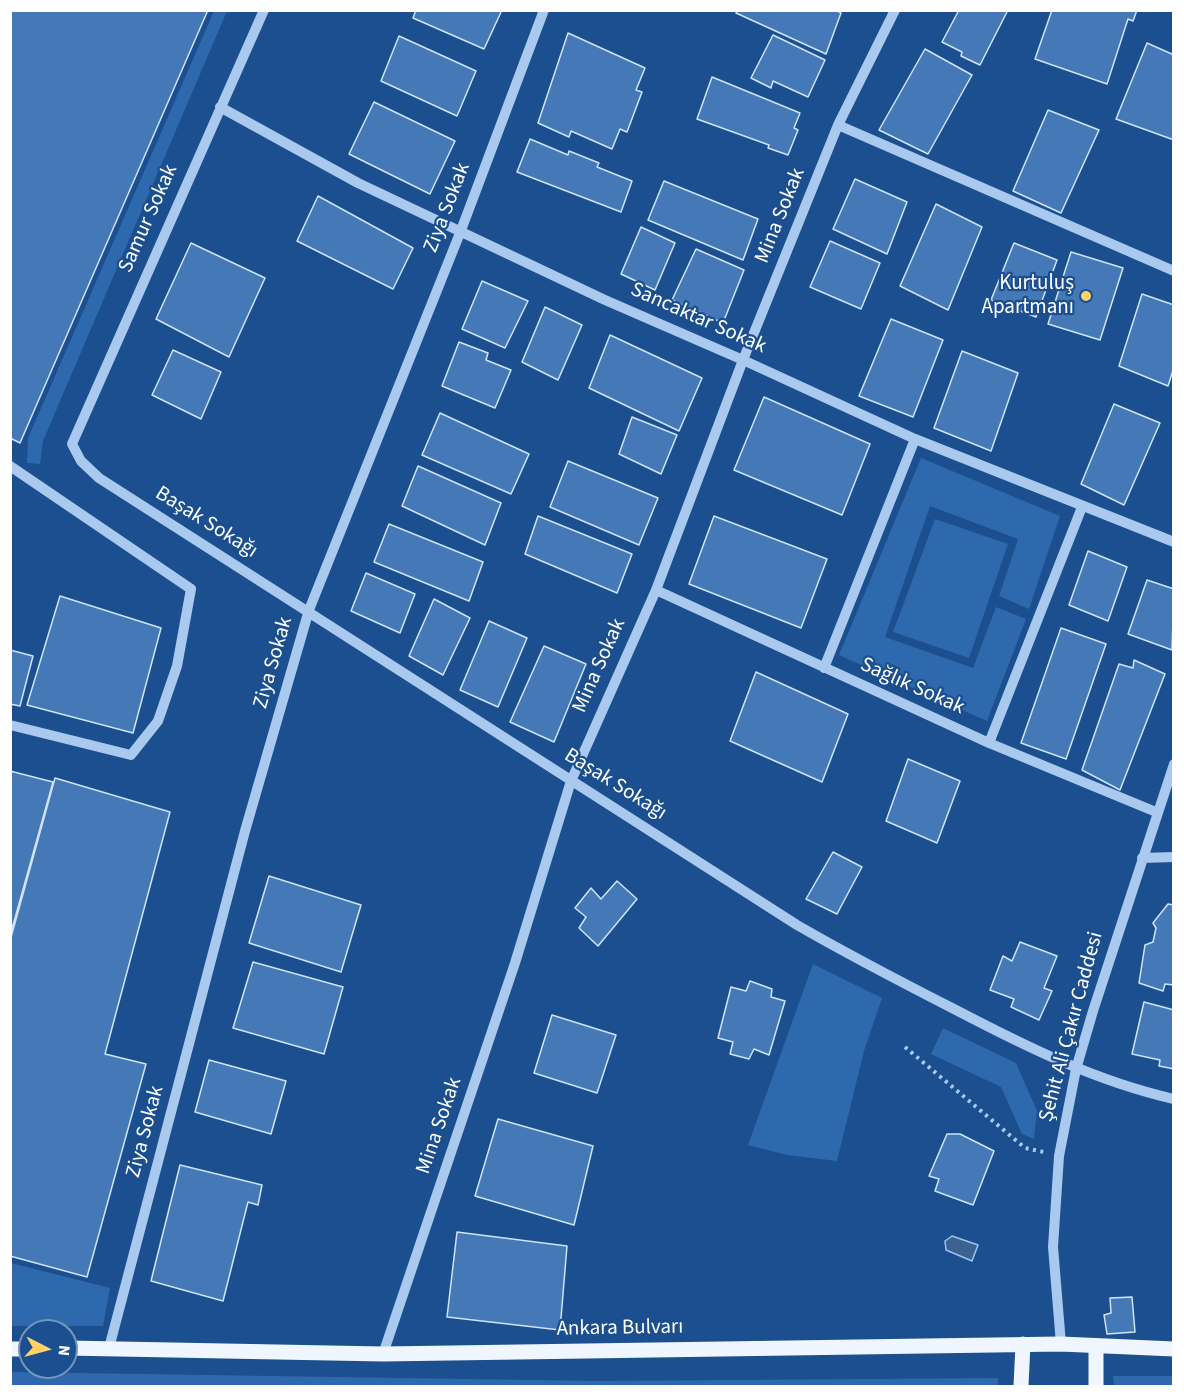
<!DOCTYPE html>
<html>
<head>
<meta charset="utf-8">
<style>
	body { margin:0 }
	#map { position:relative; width:1184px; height:1397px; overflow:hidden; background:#1b4f8f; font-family:"Source Sans 3",sans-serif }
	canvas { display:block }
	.frame { position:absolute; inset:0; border:12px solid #fff; pointer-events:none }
	.north { position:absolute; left:18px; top:1319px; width:60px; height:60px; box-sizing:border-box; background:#1b4f8f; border:2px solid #7695bc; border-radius:50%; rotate:96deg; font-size:16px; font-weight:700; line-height:24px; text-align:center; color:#fff }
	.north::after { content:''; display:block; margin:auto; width:21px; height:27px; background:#ffd166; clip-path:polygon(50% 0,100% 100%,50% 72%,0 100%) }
</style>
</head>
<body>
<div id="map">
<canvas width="1184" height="1397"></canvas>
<div class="frame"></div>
<div class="north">N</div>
</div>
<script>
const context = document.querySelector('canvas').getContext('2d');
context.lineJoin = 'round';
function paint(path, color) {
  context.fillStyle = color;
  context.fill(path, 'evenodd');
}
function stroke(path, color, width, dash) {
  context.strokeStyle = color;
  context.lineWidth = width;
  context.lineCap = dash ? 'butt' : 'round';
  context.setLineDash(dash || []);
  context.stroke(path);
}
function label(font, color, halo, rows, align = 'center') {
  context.font = font + ' "Source Sans 3",sans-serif';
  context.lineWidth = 4.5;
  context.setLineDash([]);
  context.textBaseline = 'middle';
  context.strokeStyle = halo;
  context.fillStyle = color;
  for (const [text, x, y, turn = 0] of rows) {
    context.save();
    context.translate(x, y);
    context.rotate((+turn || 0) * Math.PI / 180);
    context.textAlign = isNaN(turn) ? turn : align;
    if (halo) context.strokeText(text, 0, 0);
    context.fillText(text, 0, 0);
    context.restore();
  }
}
paint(new Path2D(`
	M214 11H227L43 441 40 464 27 463 28 438Z
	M921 458 1060 516 1029 609 999 596 1018 539 930 506 885 637 973 668 996 607 1026 619 987 721 839 655Z
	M935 519 1008 544 969 658 893 632Z
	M813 964 882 998 864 1051 837 1161 787 1155 748 1145Z
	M943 1028 1016 1063 1037 1111 1034 1139 1022 1134 1001 1087 931 1054Z
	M11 1263 110 1288 103 1326H11Z
	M11 1372 598 1381 998 1378V1386H11Z
	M1113 1376H1173V1386H1114Z`), '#2e69ad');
const water = new Path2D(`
	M952 1236 978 1245 972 1261 946 1250 945 1241Z`);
paint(water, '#3c6290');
stroke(water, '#9cc4f0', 1.5);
const building = new Path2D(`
	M10 10H208L20 443 10 438Z
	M416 10H502L484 49 413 18Z
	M737 10H836L841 13 826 54 736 13Z
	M959 10H1008L980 65 961 56 962 52 942 42Z
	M1052 10H1137L1133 21 1128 19 1107 84 1035 59Z
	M568 33 645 68 636 90 642 92 627 132 620 129 612 149 571 131 569 137 538 123Z
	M773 35 825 60 808 97 773 81 771 88 751 78Z
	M399 36 476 71 457 116 381 81Z
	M1147 43 1174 55V140L1116 119Z
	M925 49 972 75 928 154 879 130Z
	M712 77 800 113 794 128 798 130 788 155 768 148 769 145 697 119Z
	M374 102 455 141 430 194 349 154Z
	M1048 110 1099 130 1061 213 1013 191Z
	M530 139 568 155 569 151 599 163 597 167 632 181 621 212 517 172Z
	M855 179 907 202 887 254 833 229Z
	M664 181 758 219 743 260 648 220Z
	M318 196 413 248 393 289 297 241Z
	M936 204 982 227 948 310 900 286Z
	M641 227 675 243 655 290 621 274Z
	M830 241 880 263 861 309 810 287Z
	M191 243 265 278 229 357 156 319Z
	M1014 243 1057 260 1036 317 991 300Z
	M696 249 744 270 723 323 672 300Z
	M1071 252 1123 268 1100 340 1048 324Z
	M482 281 528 301 505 348 462 329Z
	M1142 294 1174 305V367L1168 386 1119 366Z
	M545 307 582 325 558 380 522 362Z
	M891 319 943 340 913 417 859 396Z
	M610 335 702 378 679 431 589 388Z
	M459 342 488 353 486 360 511 370 495 408 442 386Z
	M173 350 221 372 201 419 152 395Z
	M962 351 1018 373 991 451 934 428Z
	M764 397 870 444 842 515 734 470Z
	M1114 404 1160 423 1124 505 1081 484Z
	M440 413 529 454 511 494 422 455Z
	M632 417 677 435 661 474 619 454Z
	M568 461 658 498 639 545 550 507Z
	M418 466 501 503 485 545 402 506Z
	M538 516 632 554 617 593 525 554Z
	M714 516 827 559 801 628 689 584Z
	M389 524 483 562 469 601 374 562Z
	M1088 551 1127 567 1108 621 1069 605Z
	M366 573 415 594 400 633 351 611Z
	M1147 580 1174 589 1172 650 1128 634Z
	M60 596 161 628 133 733 27 705Z
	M434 599 470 618 443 675 409 656Z
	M489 621 527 638 498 707 460 690Z
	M1061 628 1106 644 1066 759 1021 743Z
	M544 646 586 664 554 742 510 722Z
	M10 650 33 656 20 706 10 704Z
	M1134 660 1165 674 1120 790 1082 770 1119 664 1133 668Z
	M756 672 848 714 822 782 730 741Z
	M908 759 960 781 937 843 886 821Z
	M10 771 53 782 10 936Z
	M55 778 170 812 105 1054 146 1064 87 1277 10 1256V941Z
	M833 852 862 867 837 914 806 899Z
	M269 876 361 905 341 972 249 943Z
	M617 881 637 899 598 946 579 928 586 917 575 908 591 888 601 899Z
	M1168 904 1174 905V985L1165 984 1163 991 1139 983 1145 945 1153 942 1156 928 1153 923Z
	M1020 942 1057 956 1044 988 1052 991 1039 1020 1011 1007 1014 999 990 990 1003 956 1012 961Z
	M253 962 343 987 324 1054 233 1028Z
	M750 981 772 989 771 997 785 1001 769 1055 754 1049 749 1059 730 1054 733 1042 718 1038 731 987 746 991Z
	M1144 1002 1174 1010V1069L1159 1066 1160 1060 1132 1054Z
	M552 1015 616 1035 597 1093 534 1073Z
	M209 1060 286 1081 271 1134 195 1112Z
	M498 1119 593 1146 574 1225 475 1196Z
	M947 1134H960L994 1151 973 1205 935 1191 939 1179 929 1176Z
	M180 1165 262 1185 258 1205 248 1202 223 1301 151 1281Z
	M457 1232 567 1246 560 1330 447 1317Z
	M1132 1297 1135 1332 1107 1334 1104 1315 1111 1313 1110 1298Z`);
paint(building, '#4478b7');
stroke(building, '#cfe3fa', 1.5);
stroke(new Path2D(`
	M905 1047 1025 1148 1044 1152`), '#a9c9ee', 4, [3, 4.5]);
stroke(new Path2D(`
	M264 10 72 444 81 461 99 478 797 925C849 955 901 982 954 1009 1025 1046 1095 1081 1174 1099
	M220 107 358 183 605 300 743 360 915 439 1174 542
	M838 125 1174 271
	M10 466 191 589 177 666 158 721 131 755 10 725
	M656 590 989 743 1156 812
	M824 668 915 439
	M989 743 1082 507
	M1142 858 1174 857
	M1061 1344 1053 1247 1059 1156 1076 1069 1093 1011 1174 764
	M109 1348 245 831 309 610 460 233 544 10
	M383 1354 515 963 571 781 656 590 743 360 838 125 895 10`), '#a9c9ee', 10);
stroke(new Path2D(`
	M1096 1346V1386
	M66 1348 383 1354 1061 1344 1174 1349
	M10 1349H30
	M1021 1386 1023 1344`), '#f0f6ff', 15);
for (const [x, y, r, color] of [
	[1086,296,6,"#ffd166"]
]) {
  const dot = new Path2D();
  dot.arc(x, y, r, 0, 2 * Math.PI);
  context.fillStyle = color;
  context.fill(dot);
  stroke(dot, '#1b4f8f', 2);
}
label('21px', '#fff', '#1b4f8f', [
	["Ziya Sokak",448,208,-69],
	["Mina Sokak",781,216,-68],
	["Samur Sokak",149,219,-66],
	["Sancaktar Sokak",698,319,24],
	["Başak Sokağı",206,523,32],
	["Ziya Sokak",274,663,-74],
	["Mina Sokak",600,666,-66],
	["Sağlık Sokak",912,687,24],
	["Başak Sokağı",615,785,32],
	["Şehit Ali Çakır Caddesi",1072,1027,-75],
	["Mina Sokak",440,1126,-71],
	["Ziya Sokak",146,1132,-75],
	["Ankara Bulvarı",620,1329,-1]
]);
label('21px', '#fff', '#1b4f8f', [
	["Kurtuluş",1074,284],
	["Apartmanı",1074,308]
], 'right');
</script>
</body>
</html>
